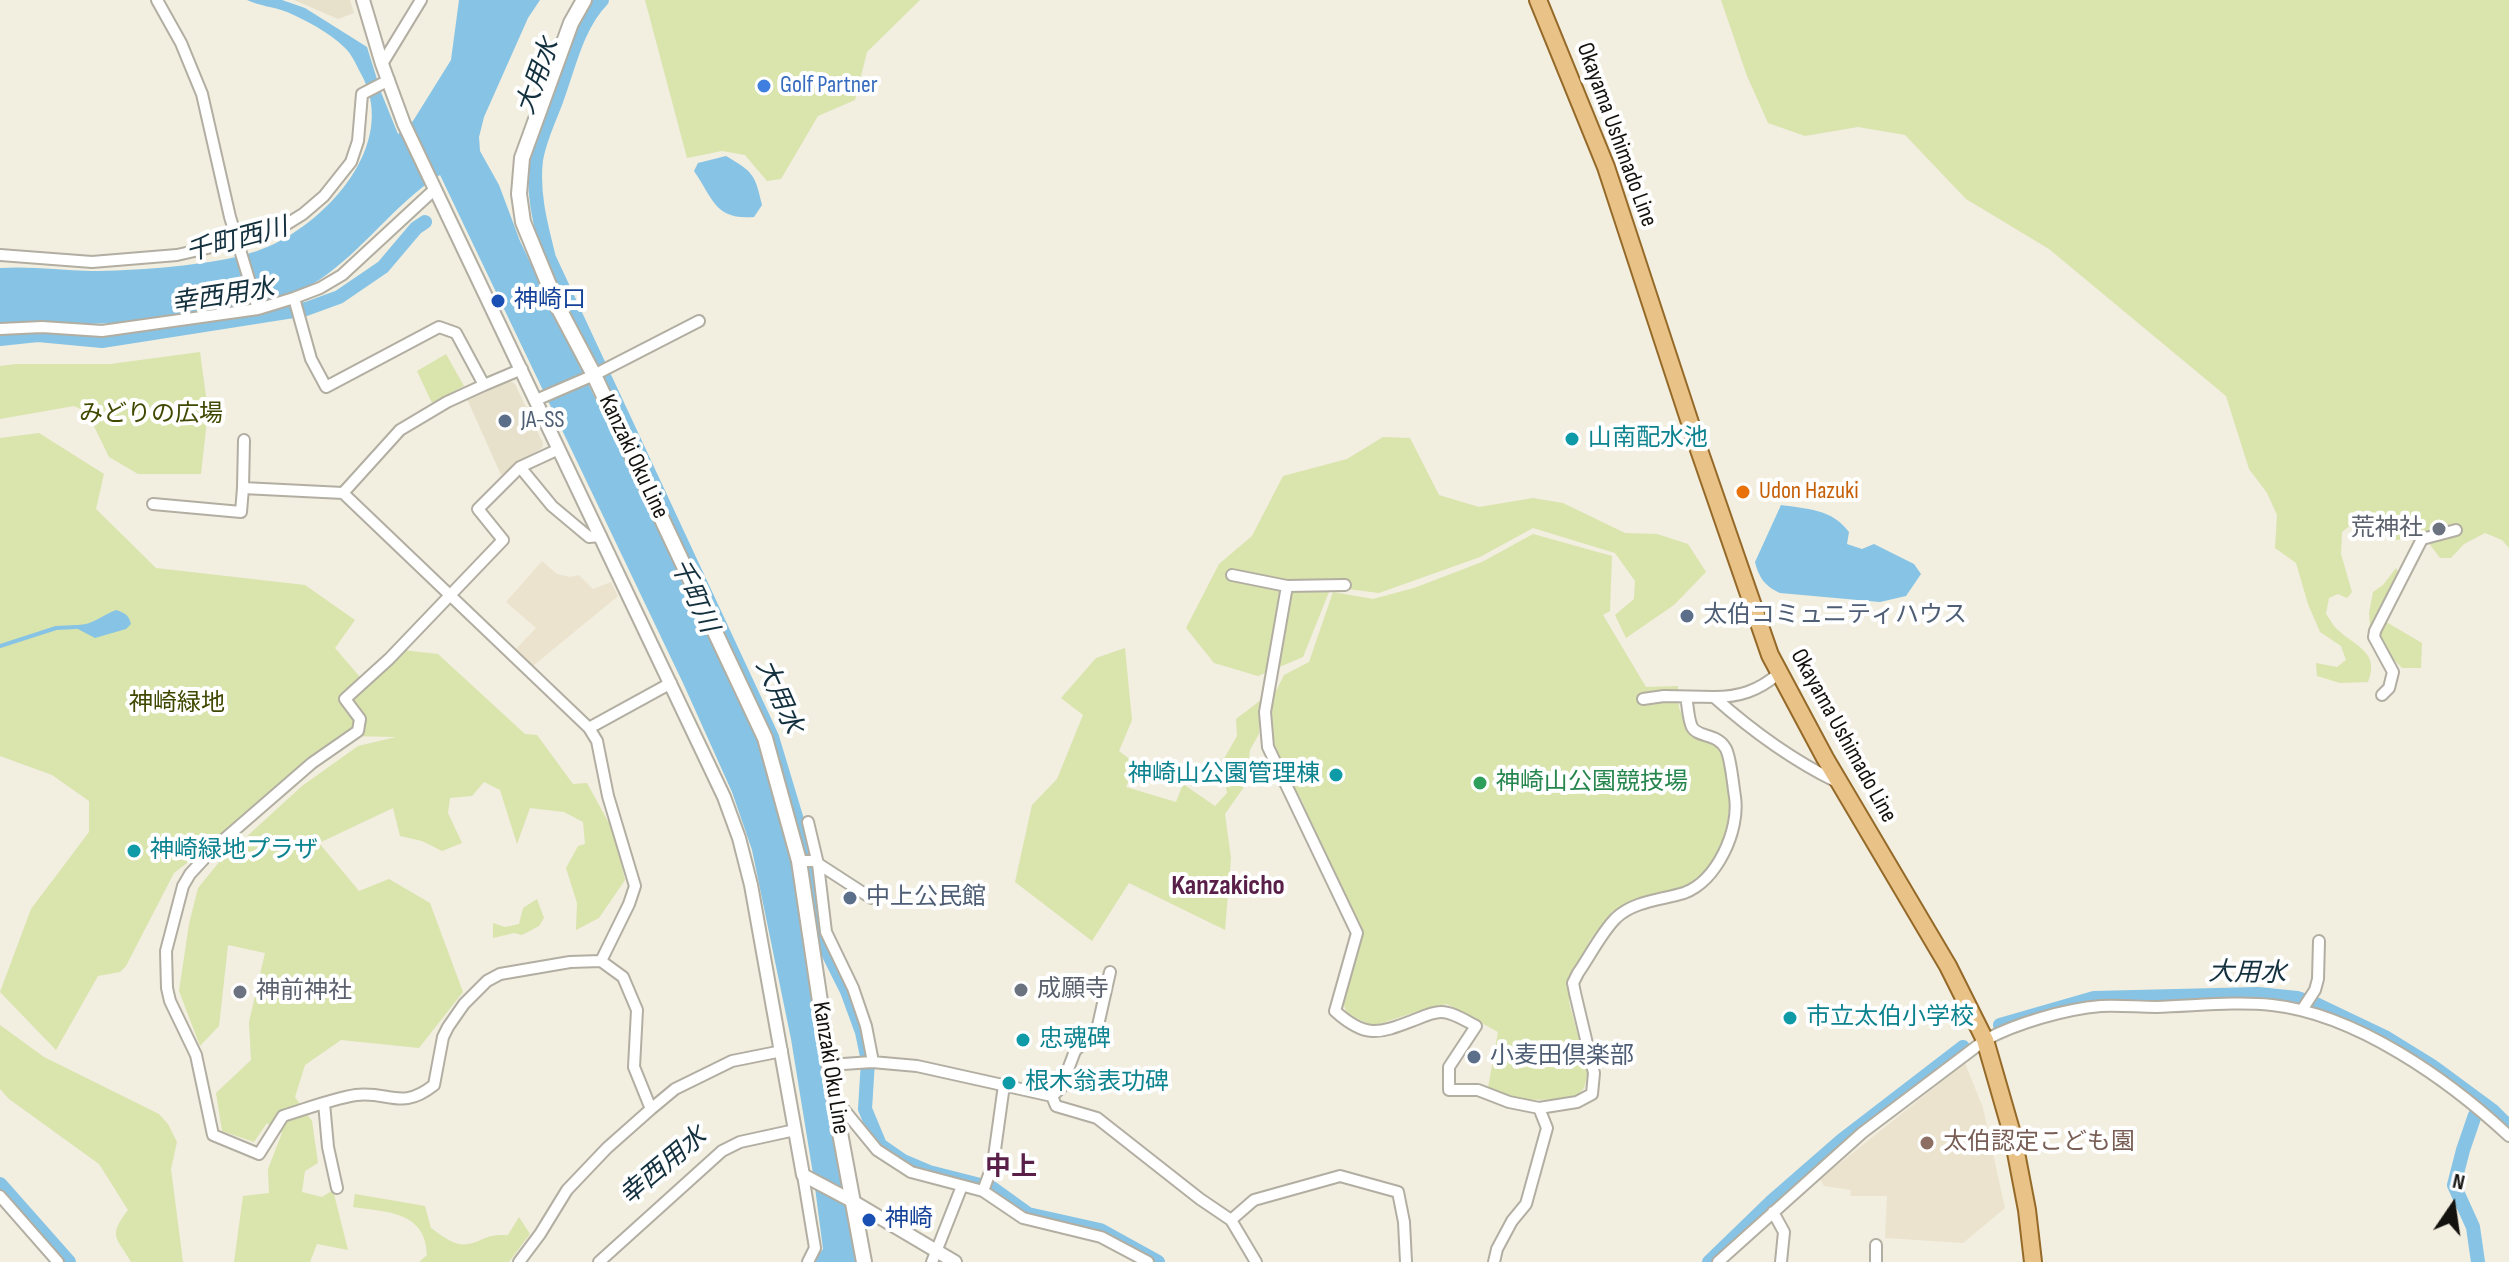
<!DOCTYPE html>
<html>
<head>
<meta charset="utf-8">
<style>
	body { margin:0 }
	#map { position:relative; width:2509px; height:1262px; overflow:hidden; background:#f2eee0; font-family:"Sofia Sans Condensed",sans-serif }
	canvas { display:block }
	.north { position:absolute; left:2413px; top:1166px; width:80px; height:80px; -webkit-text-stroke:6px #fff; paint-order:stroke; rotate:13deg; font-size:22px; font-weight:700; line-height:32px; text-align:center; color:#14120e }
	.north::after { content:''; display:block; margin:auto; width:28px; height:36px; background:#14120e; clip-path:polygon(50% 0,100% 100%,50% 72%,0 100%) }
</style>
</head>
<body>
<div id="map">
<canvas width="2509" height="1262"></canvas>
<div class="north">N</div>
</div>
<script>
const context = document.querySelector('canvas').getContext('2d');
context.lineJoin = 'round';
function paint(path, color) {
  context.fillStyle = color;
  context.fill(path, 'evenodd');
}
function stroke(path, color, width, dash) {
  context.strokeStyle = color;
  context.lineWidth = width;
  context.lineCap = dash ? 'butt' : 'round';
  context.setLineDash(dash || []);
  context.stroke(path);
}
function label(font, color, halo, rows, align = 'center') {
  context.font = font + ' "Sofia Sans Condensed","Noto Sans JP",sans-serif';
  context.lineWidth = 8;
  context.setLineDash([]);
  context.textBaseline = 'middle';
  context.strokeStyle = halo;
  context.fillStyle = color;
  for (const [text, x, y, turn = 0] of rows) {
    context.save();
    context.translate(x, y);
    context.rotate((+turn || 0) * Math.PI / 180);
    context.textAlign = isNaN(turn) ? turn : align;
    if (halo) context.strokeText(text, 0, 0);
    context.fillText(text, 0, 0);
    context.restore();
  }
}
paint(new Path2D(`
	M294 0H350L354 13 338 19Z
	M510 381 515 384 543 443 542 448 501 475 467 399Z`), '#e7e1cc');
paint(new Path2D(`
	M542 561 557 574 570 577 579 575 593 589 611 582 618 596 533 666 514 651 536 628 506 602Z
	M1965 1063 1983 1108 2005 1208 1963 1243 1885 1238 1887 1196H1850L1851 1190 1824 1186 1820 1179Z`), '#ece3ce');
paint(new Path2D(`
	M645 0H920L867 52 855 100 818 116 781 179 767 181 745 155 722 151 687 158Z
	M1721 0H2509V548L2502 540 2485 533 2464 544 2451 558H2440L2428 542 2416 538 2396 540 2371 526 2353 523 2342 532 2341 554 2352 592 2347 598 2338 594 2329 598 2326 614C2330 619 2333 626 2338 630 2356 647 2380 652 2368 682L2340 683 2317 676 2316 663 2337 667 2346 660 2341 646 2320 632 2308 604 2296 563 2275 548 2277 515 2267 493 2249 469 2226 396 2049 249 1966 199 1905 135 1858 127 1805 136 1768 123 1747 76Z
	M200 352 208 411 201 474H138L109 457 87 412 74 406 0 419V366L16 364H110Z
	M446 354 464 386 432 403 417 371Z
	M39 433 104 474 96 509 156 568 305 585 355 620 335 648 360 677 403 650 438 654 525 734 537 735 573 784 587 783 615 834 625 880 599 918 576 930 577 903 566 868 578 846 585 844 583 822 564 812 530 808 517 844 500 790 484 782 472 796 450 798 448 813 462 843 442 851 422 841 400 836 393 808 319 843 359 891 389 879 430 903 463 992 419 1048 341 1040 305 1065 295 1097 312 1121 318 1163 305 1171 302 1192 322 1197 333 1190 348 1250 317 1244 310 1262H234L243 1196 269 1193 268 1169 282 1133 267 1123 254 1142 222 1131 216 1093 251 1060 249 1022 265 953 228 945 219 1026 200 1046 179 991 189 924 198 888 220 861 302 786 358 746 396 737 350 736 174 873 126 966 120 972 98 976 56 1050 0 992 31 909 89 832V801L52 775 0 756V438Z
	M1383 437 1410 438 1439 495 1479 507 1533 498 1563 503 1625 533 1657 534 1688 544 1706 572 1674 605 1626 638 1615 615 1634 599 1635 581 1615 553 1533 528 1480 557 1379 593 1331 587 1303 657 1258 676 1214 663 1186 628 1219 564 1252 536 1283 476 1347 459Z
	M1533 534 1612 556 1610 611 1603 615 1646 687 1678 686 1679 708 1692 735 1715 743 1723 759 1730 802 1725 840 1713 864 1683 889 1637 898 1612 912 1590 940 1570 979 1569 1002 1588 1073 1584 1088 1574 1099 1525 1100 1488 1088 1498 1032 1447 1004 1428 1008 1373 1026 1347 1014 1343 1002 1361 933 1327 865 1302 801 1281 765 1271 736 1272 699 1284 675 1309 662 1333 592 1373 599 1414 588 1482 562Z
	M2396 568 2400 575C2393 589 2380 604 2376 619L2381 623H2388L2422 643 2421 668H2402L2393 659 2376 652 2371 641 2369 613 2373 592 2383 585Z
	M1125 648 1132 720 1119 751 1136 764 1126 787 1176 802 1183 784 1215 806 1227 793 1222 762 1237 736 1236 719 1261 700 1259 734 1250 750 1246 784 1225 814 1231 858 1225 930 1129 883 1092 941 1015 882 1032 805 1057 779 1083 715 1061 698 1096 658Z
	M537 899 544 918 539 926 522 935 514 933 493 938V923L505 927 519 924 523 908Z
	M0 1025 44 1057 159 1114 168 1124 177 1142 171 1169 183 1262H131C117 1237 107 1237 128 1210L99 1164 9 1099 0 1089Z
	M355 1194 425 1206 431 1228C441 1235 455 1247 468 1244 486 1240 485 1234 508 1235L519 1217 530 1234 509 1262H419L427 1255C426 1211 386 1212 353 1207Z`), '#dae4ad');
paint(new Path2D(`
	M247 0H282L305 8 367 47 381 92 398 134 413 121 451 60 459 0H540L528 18 484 117 479 137 480 151 499 185 520 241 581 369 758 733 791 854 859 1262H813L823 1249 814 1180 791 1039 752 850 732 792 683 683 440 175C395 203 364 250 319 280 283 304 243 302 202 311 135 326 68 325 0 324V268C30 266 60 270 91 271 133 271 195 266 236 257 249 254 264 249 276 243 334 214 399 139 360 72 356 64 351 53 344 47 330 33 306 20 287 12 274 7 260 6 247 0Z
	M726 156C753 172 755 174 762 205L754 217C715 220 714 200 694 171L698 163Z
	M1781 505C1808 509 1832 509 1849 532L1847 544 1862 549 1874 544 1914 564 1921 574 1906 596 1880 602 1780 593C1765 586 1759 578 1755 562Z
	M116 610C125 613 129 615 131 624L126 629 95 638 76 628V625C91 626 103 615 116 610Z`), '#86c3e4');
stroke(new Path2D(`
	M0 646 56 628 76 627`), '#86c3e4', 4);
stroke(new Path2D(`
	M602 0C577 25 568 69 556 101 549 120 539 140 536 160 532 194 541 226 549 258L772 737 809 860 817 903 819 935 847 991 862 1032 868 1061 865 1109 880 1145 903 1161 929 1172 992 1188 1028 1214 1100 1230 1158 1262
	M0 339 38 335 102 341 306 309 339 297 383 267 416 228 425 222
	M2000 1025 2094 998 2258 994 2297 998 2318 1005 2385 1037 2432 1066 2493 1111 2509 1127
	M2475 1115 2463 1150 2454 1185 2473 1227 2478 1262
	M0 1184 69 1262
	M1709 1262 1772 1201 1842 1140 1963 1047`), '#86c3e4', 14);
const minor = new Path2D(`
	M157 0 181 43 202 94 230 217 258 309
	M382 64 421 0
	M0 255 92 262 177 255 260 236 282 227 303 214 324 196 351 162 358 141 362 94 389 80
	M294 298 311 359 326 387 439 327 456 333 484 385 447 402 400 430 343 493 589 728 597 741 608 796 635 886 629 904 601 961
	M0 329 42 327 102 331 258 309 294 298 320 288 342 275 435 189
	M484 385 522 369
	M536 400 594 375 699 321
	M559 449 520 467 478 509 503 540 389 659 345 699 360 719 358 731 312 763 214 848 190 874 183 886 166 951 167 988 170 1001 196 1055 213 1135 259 1154 283 1116C306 1109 331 1099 356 1095 390 1091 401 1111 434 1085L443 1037 448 1027 464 1004 487 981 500 974 570 962 601 961 623 977 637 1010 634 1067 651 1109
	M520 467 552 506 589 537 601 536
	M243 488 244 440
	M153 504 241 512 243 488 343 493
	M1232 575 1287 586 1345 585
	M1287 586 1265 712 1268 747 1357 933 1335 1011C1367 1040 1380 1033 1417 1019 1424 1016 1433 1012 1441 1012 1453 1012 1466 1021 1476 1026L1449 1067V1090H1478L1509 1102 1539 1108 1577 1102 1592 1094 1594 1073 1575 993 1573 983 1578 973C1590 956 1601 933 1616 918 1634 901 1661 900 1684 893 1717 881 1740 830 1735 797 1733 785 1731 759 1726 749 1718 733 1698 738 1692 727 1688 719 1688 705 1686 697
	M2382 695 2389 688 2393 672 2374 637 2375 631 2422 539 2456 530
	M1714 697C1739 697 1758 691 1778 674
	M1643 699 1664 696 1714 697C1751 730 1792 760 1837 782
	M589 728 671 683
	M808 822 818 864 826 932 853 988 866 1026 873 1062
	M799 861H814L871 898
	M2302 1010 2315 990 2318 979 2319 941
	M829 1065 872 1062 917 1066 1052 1096 1056 1106 1097 1118 1200 1199 1231 1220
	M1052 1096 1061 1088 1075 1051 1097 1030 1110 972
	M836 1100 877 1150 911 1172 983 1191 1023 1218 1101 1237 1148 1262
	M324 1103 328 1147 337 1188
	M803 1175 815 1248 808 1262
	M983 1191 993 1164 1004 1085
	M0 1196 58 1262
	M1773 1212 1784 1232 1781 1262
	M519 1262 540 1234 567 1190 607 1148 651 1109 675 1089 732 1061 782 1051
	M599 1262 722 1151 740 1142 795 1130
	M932 1262 962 1186
	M1256 1262 1231 1220 1254 1200 1340 1176 1398 1192 1404 1222 1406 1262
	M1494 1262 1497 1249 1512 1221 1526 1204 1547 1128 1539 1108
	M1718 1262 1862 1133 1985 1040C2017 1023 2065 1009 2101 1006 2120 1005 2138 1007 2156 1007 2195 1006 2234 1001 2272 1005 2356 1014 2449 1080 2509 1136
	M1876 1262V1245`);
const tertiary = new Path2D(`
	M363 0 382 64 404 124 724 797 739 838 751 885 803 1175 852 1201 955 1262`);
const secondary = new Path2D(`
	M584 0 571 23 522 158 519 194 523 222 558 307 594 375 765 738 799 861 838 1122 864 1262`);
const primary = new Path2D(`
	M1538 0 1606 167 1698 447 1770 655 1825 758 1948 966 1985 1040 2013 1137 2027 1210 2033 1262`);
stroke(minor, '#b2aea2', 14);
stroke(tertiary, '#b2aea2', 16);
stroke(secondary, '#b2aea2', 18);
stroke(primary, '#956a29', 20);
stroke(minor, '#fff', 10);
stroke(tertiary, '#fff', 12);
stroke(secondary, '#fff', 14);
stroke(primary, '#e9c288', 16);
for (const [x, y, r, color] of [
	[764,86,8,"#3f7fe0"],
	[498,301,8,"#1a4fb4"],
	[505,421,8,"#5c6f8a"],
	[1572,439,8,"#0f9aa8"],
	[1743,492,8,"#e8710a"],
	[2439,529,8,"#6b7280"],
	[1687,616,8,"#5c6f8a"],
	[1336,775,8,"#0f9aa8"],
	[1480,783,8,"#2e9e5b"],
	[134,851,8,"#0f9aa8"],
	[850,898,8,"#5c6f8a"],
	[1021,990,8,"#6b7280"],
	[240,992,8,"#6b7280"],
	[1790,1018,8,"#0f9aa8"],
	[1023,1040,8,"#0f9aa8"],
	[1474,1057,8,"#5c6f8a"],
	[1009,1083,8,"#0f9aa8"],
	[1927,1143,8,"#8d6e63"],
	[869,1220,8,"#1a4fb4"]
]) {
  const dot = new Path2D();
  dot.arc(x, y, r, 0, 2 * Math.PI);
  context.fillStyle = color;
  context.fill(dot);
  stroke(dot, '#fff', 3);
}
label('24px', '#366cbe', '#fff', [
	["Golf Partner",780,86]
], 'left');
label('24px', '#14120e', '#fff', [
	["Okayama Ushimado Line",1616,135,70],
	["Kanzaki Oku Line",633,457,65],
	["Okayama Ushimado Line",1843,736,61],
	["Kanzaki Oku Line",830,1068,81]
]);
label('24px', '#164399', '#fff', [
	["神崎口",514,301],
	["神崎",885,1220]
], 'left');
label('24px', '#404801', '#fff', [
	["みどりの広場",151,415],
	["神崎緑地",177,704]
]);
label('24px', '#4e5e75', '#fff', [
	["JA-SS",521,421],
	["太伯コミュニティハウス",1703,616],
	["中上公民館",866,898],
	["小麦田倶楽部",1490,1057]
], 'left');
label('24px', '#0d838f', '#fff', [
	["山南配水池",1588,439],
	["神崎山公園管理棟",1320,775,"right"],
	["神崎緑地プラザ",150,851],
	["市立太伯小学校",1806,1018],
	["忠魂碑",1039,1040],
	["根木翁表功碑",1025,1083]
], 'left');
label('24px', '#c56008', '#fff', [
	["Udon Hazuki",1759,492]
], 'left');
label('24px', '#5b616d', '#fff', [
	["荒神社",2423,529,"right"],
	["成願寺",1037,990],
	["神前神社",256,992]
], 'left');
label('24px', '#27864d', '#fff', [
	["神崎山公園競技場",1496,783]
], 'left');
label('24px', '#785e54', '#fff', [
	["太伯認定こども園",1943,1143]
], 'left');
label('italic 26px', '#13303e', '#fff', [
	["大用水",539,77,-70],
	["千町西川",237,241,-15],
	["幸西用水",223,297,-9],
	["千町川",693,596,65],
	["大用水",778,697,66],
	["大用水",2247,974,1],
	["幸西用水",664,1167,-40]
]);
label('bold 26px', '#591f48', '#fff', [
	["中上",1011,1168]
]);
label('bold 28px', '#591f48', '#fff', [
	["Kanzakicho",1228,887]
]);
</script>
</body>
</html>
